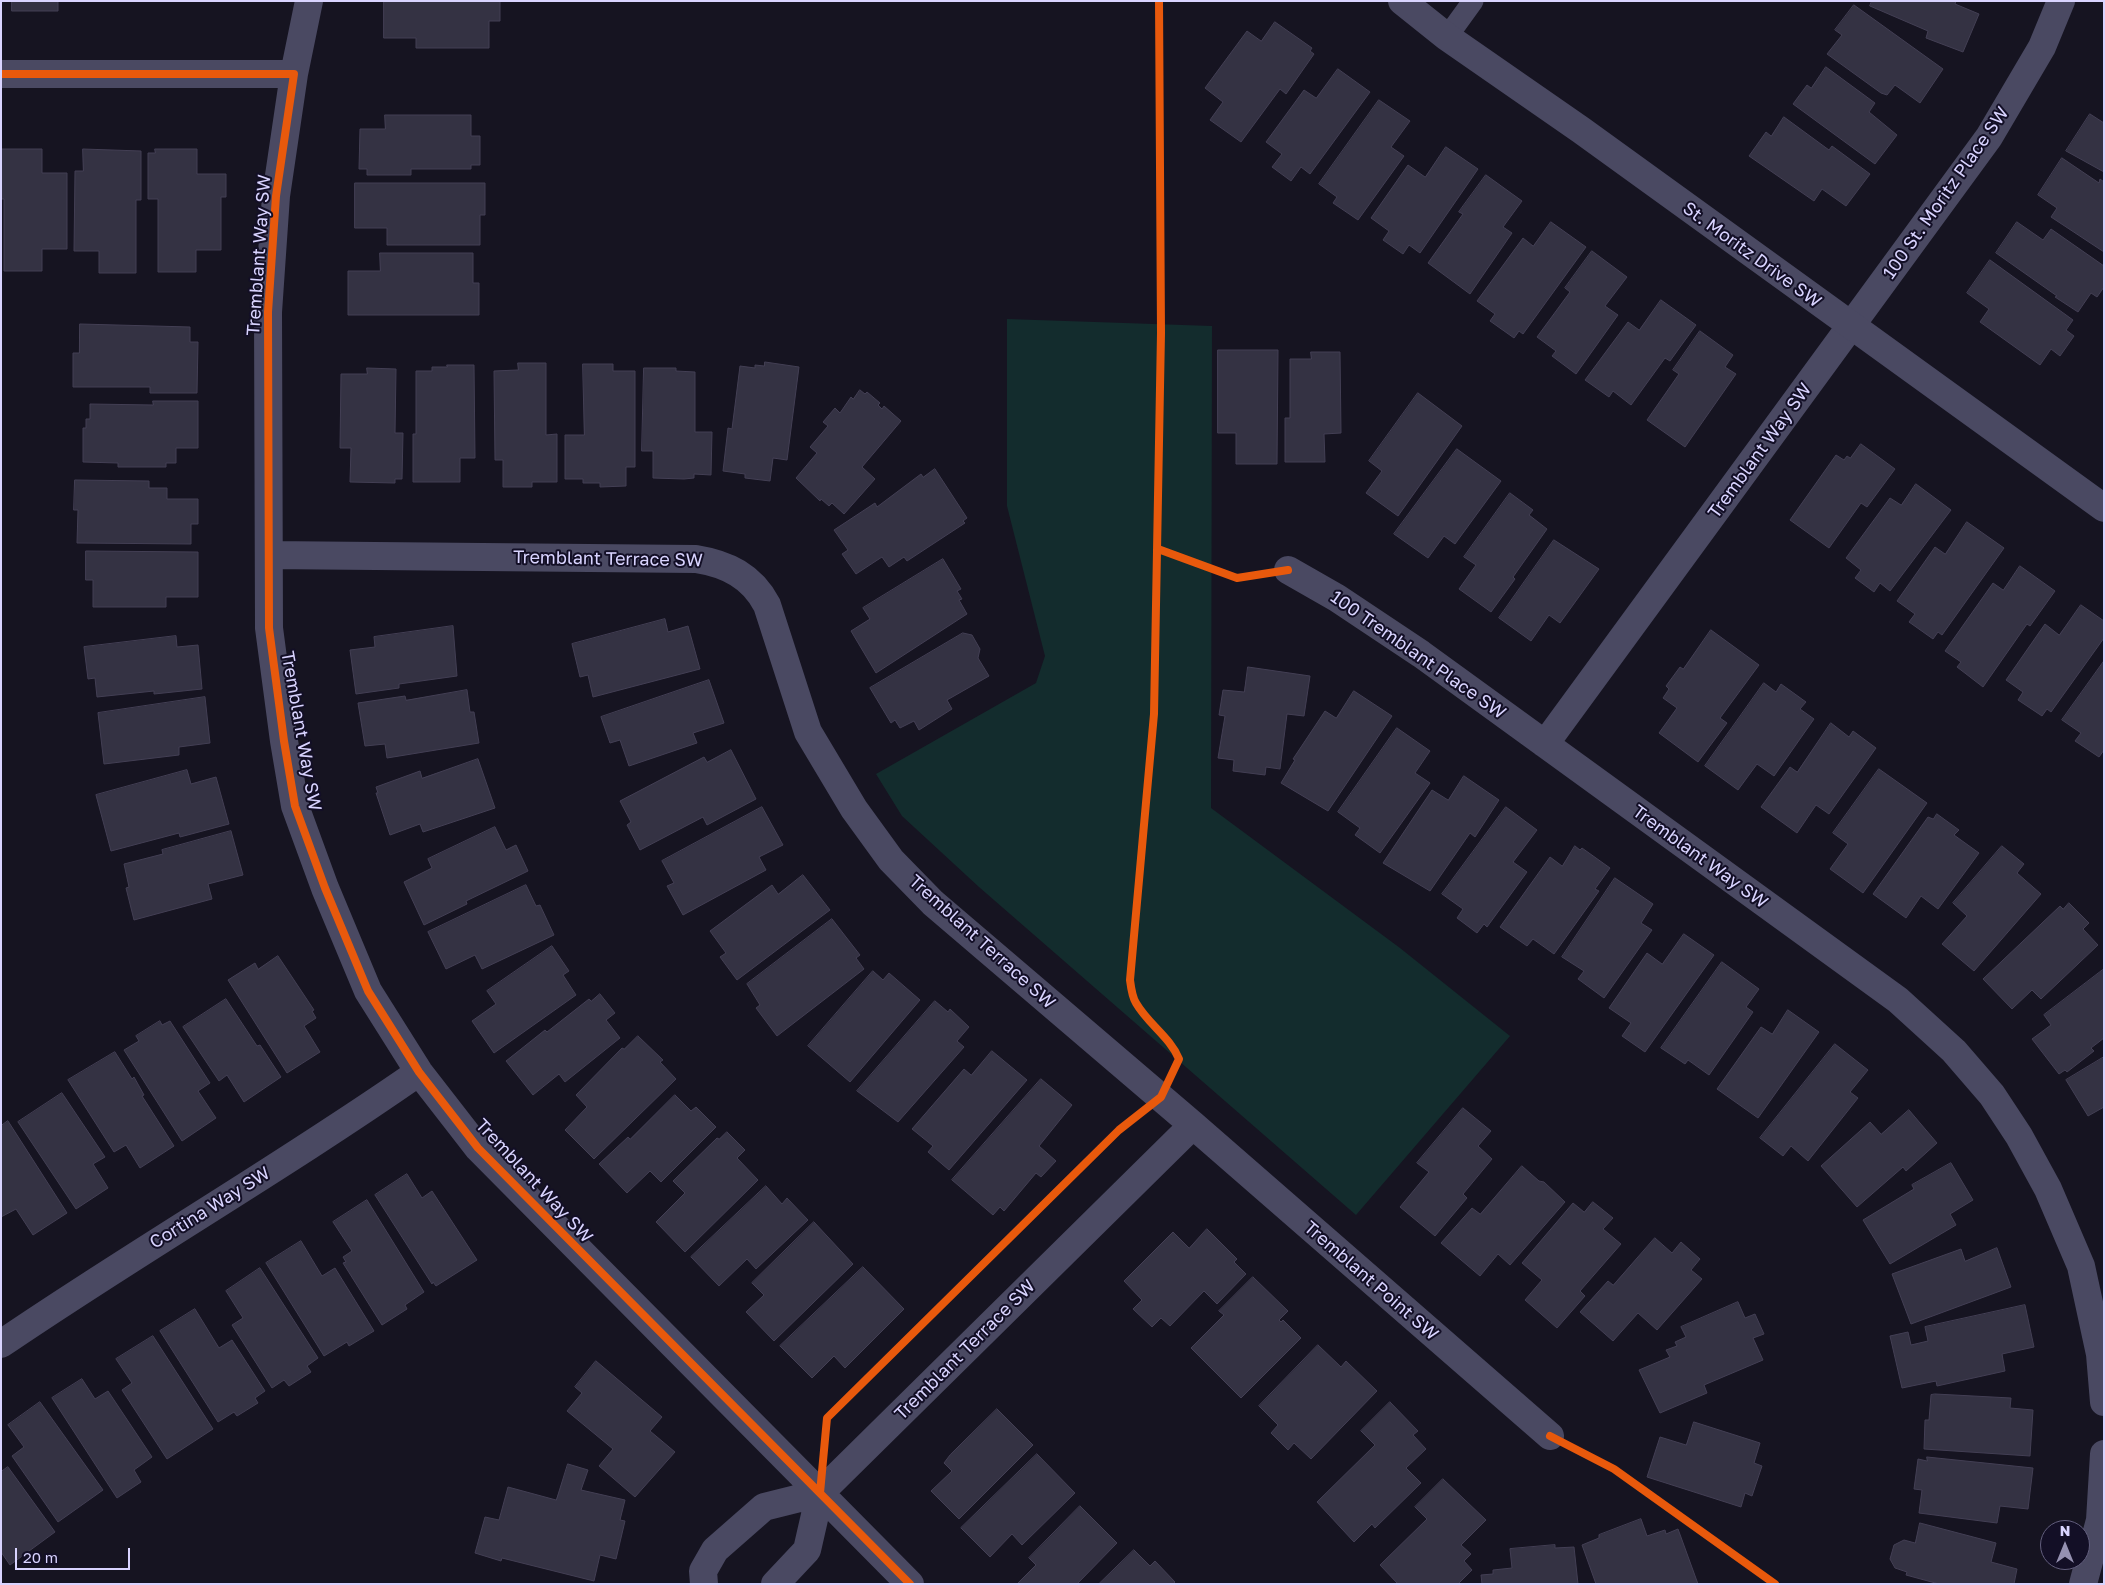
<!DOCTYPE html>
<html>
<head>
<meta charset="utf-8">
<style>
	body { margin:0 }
	#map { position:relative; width:2105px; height:1585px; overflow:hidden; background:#161421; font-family:"Golos Text",sans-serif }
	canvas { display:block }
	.frame { position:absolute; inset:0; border:2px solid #d9d4ff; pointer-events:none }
	.north { position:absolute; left:2040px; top:1520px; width:50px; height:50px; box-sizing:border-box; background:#130f26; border:1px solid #625e7d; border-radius:50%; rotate:0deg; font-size:14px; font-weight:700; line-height:20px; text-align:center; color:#d9d4ff }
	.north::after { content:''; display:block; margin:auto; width:18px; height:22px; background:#9591b1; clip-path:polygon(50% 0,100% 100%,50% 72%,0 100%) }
	.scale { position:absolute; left:15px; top:1548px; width:115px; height:22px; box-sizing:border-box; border:2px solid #d9d4ff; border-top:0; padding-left:6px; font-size:15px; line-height:18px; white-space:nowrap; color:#d9d4ff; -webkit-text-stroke:4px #130f26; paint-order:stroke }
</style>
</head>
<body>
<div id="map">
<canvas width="2105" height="1585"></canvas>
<div class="frame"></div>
<div class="north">N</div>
<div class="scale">20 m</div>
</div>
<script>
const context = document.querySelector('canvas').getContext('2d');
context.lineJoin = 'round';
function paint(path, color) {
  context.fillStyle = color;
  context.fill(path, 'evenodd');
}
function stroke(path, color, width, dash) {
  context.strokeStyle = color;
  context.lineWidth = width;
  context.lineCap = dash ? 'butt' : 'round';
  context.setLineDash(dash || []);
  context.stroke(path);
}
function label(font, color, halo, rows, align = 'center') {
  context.font = font + ' "Golos Text",sans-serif';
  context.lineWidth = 4;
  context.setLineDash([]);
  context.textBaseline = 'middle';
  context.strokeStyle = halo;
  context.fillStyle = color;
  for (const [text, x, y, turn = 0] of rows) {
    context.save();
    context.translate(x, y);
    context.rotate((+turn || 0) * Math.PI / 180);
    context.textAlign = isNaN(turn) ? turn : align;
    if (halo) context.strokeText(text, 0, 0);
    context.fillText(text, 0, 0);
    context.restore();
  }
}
paint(new Path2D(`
	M1007 319 1212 326 1211 808 1400 948 1510 1036 1356 1215 979 887 902 816 876 774 1036 683 1045 656 1007 506Z`), '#132c2d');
const building = new Path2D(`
	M12 1H58V11H12Z
	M384 1H500V21H489V48H416V38H384Z
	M1872 1H1956L1955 4 1979 14 1963 52 1926 38 1928 31 1870 6Z
	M1854 5 1943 69 1920 103 1895 85 1887 95 1881 93 1827 54 1842 35 1835 30Z
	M1275 22 1312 48 1310 51 1314 54 1286 94 1280 89 1241 142 1210 120 1223 102 1205 88 1247 31 1261 41Z
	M1826 67 1875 103 1869 112 1897 135 1875 164 1793 104 1807 85 1811 88Z
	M1338 69 1370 92 1310 174 1301 167 1291 181 1272 167 1282 154 1266 142 1304 90 1316 98Z
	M1379 100 1410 121 1391 147 1404 156 1358 220 1333 203 1337 197 1319 184Z
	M2090 114 2104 123V172L2066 151Z
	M385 115H471V136H480V165H471V169H411V175H367V169H359L360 129H385Z
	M1784 117 1829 150 1832 146 1870 174 1846 206 1822 189 1814 201 1749 156 1766 132 1771 136Z
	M1446 147 1478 169 1420 253 1409 245 1403 254 1383 240 1389 231 1371 218 1408 165 1425 177Z
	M1 149H42V173H67V249H42V271H4V199H1Z
	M83 149 141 151V200H136V273H99V251H74L75 171H83Z
	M155 149H197V174H226V197H221V250H196V272H158V199H148V153H155Z
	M2062 158 2099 183 2100 179 2104 182V252L2051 217 2057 208 2038 195Z
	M1486 175 1522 201 1503 227 1512 233 1470 294 1428 263 1463 214 1459 212Z
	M355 183H485V215H480V245H387V228H355Z
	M1551 222 1586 247 1523 334 1519 331 1514 338 1490 321 1495 314 1477 301 1523 238 1533 246Z
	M2017 222 2043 240 2051 229 2104 266V287L2097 297 2091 293 2078 312 2055 297 2057 296 1996 253Z
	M1592 251 1627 277 1605 306 1618 315 1576 374 1552 356 1556 351 1537 337 1570 292 1565 288Z
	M380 253H473V283H479V315H348V271H380Z
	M1990 260 2073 320 2066 330 2074 336 2060 356 2051 349 2040 365 1980 322 1989 309 1967 293Z
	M1661 300 1696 325 1670 361 1665 358 1631 405 1613 391 1609 397 1585 380 1628 322 1639 330Z
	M80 324 190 327V342H198L197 393H150V387H73V353H79Z
	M1700 331 1733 355 1725 367 1736 374 1685 447 1647 420 1679 374 1673 370Z
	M1218 350H1278L1277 464H1236V433H1218Z
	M1311 352H1340L1341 433 1324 434 1325 462H1285V418H1290V359H1311Z
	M765 362 799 367 787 460 773 458 770 481 745 478V474L723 471 728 428 732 429 740 366 755 368V365L764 366Z
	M518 363H546V435L557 434V482H532V487H503V460H495L494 371 518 370Z
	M583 364H613V371H635V467H626V486L600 487V483H583V479H565V435H584Z
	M447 365H474L475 458H460V482H413V434H416V371H432V367H447Z
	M367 368 396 369 395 433H403L402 479H395V483L350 482 351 448H340L341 374H367Z
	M644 368H676V371L695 372V432H712L711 475 694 474V478L684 479 653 478V451H642Z
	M860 390 865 394 867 392 880 403 878 405 882 409 884 406 901 421 862 467 875 479 844 514 832 503 829 506 821 499 820 501 796 478 817 453 810 447 828 426 823 422 835 408 840 413 851 397 853 399Z
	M1418 393 1462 426 1398 516 1366 493 1382 471 1369 461Z
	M153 401H198V448H176V463H166V467H118V463L83 462V428H86V419H90V404L153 405Z
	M1861 444 1895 469 1867 507 1861 503 1829 548 1790 520 1836 455 1844 460 1847 456 1850 458Z
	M1457 449 1501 481 1455 544 1444 536 1428 558 1394 534Z
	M935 469 967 518 963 521 965 523 907 561 904 557 889 567 882 557 856 574 842 554 848 550 834 530 875 503 877 507 921 474 923 477Z
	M75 480 149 481V488H167V499H198V524H191V544L77 543 78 510H74Z
	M1916 484 1951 510 1890 591 1880 583 1874 592 1855 578 1861 570 1846 558 1890 498 1901 505Z
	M1510 493 1533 510 1529 515 1547 529 1513 577 1515 579 1491 612 1459 589 1476 565 1464 557Z
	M1967 522 2004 548 1942 635 1938 632 1933 639 1909 622 1915 614 1897 601 1935 547 1945 554Z
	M1554 540 1599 569 1560 623 1549 615 1531 641 1499 618Z
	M86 551 198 552V597H166V607H93V580H86Z
	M943 559 961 589 957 591 962 599 959 600 967 614 876 673 851 631 870 619 863 608Z
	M2020 566 2055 591 2030 626 2027 624 1983 687 1957 667 1961 662 1945 651 1993 583 2003 590Z
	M2081 605 2104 621V638L2051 712 2047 709 2042 716 2018 700 2023 692 2006 680 2045 624 2059 635Z
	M665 619 668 632 688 626 700 669 593 697 588 675 580 677 572 644Z
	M453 626 457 676 399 684V688L356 694 350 650 375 647 374 637Z
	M1711 630 1759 665 1720 718 1727 723 1698 762 1659 733 1677 708 1663 698 1669 689 1666 686 1680 667 1683 669Z
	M963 633 972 635 980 649 978 658 989 676 947 700 952 709 919 730 914 721 900 728 895 720 891 723 870 688Z
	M176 636 177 647 198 645 202 689 154 694V691L97 697 95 678 88 679 84 647Z
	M2104 661V750L2099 757 2075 741 2081 733 2062 720Z
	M1248 667 1310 676 1304 716 1287 714 1280 769 1266 767 1265 775 1233 771 1234 760 1218 758 1225 716 1219 715 1223 690 1244 692Z
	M709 680 724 723 693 733 697 743 629 766 620 740 610 743 601 717Z
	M1764 683 1776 692 1781 684 1806 702 1800 709 1814 719 1774 776 1757 764 1738 790 1705 766Z
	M467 690 470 712H474L479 743 387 758 385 744 365 746 358 703 405 696 406 700Z
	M1354 691 1392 716 1328 811 1281 783 1295 760 1293 759 1325 711 1336 718Z
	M205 697 210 743 179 747V755L104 764 98 713Z
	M1831 723 1849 737 1853 731 1876 748 1829 814 1816 805 1797 833 1761 807 1790 767 1797 772Z
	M1397 728 1430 751 1415 773 1430 783 1380 853 1355 835 1360 828 1338 812Z
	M731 750 756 799 707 825 703 817 640 850 627 825 631 822 620 801 704 757 707 762Z
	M478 759 495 808 423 832 420 824 390 835 376 793H378L376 787 420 771 422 778Z
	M1879 769 1927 803 1863 893 1830 869 1848 844 1833 833Z
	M187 770 191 784 216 777 229 824 180 837 179 833 111 851 96 795Z
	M1464 776 1499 800 1475 837 1470 833 1430 891 1383 863 1432 790 1448 800Z
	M762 807 783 845 759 857 766 870 683 915 667 886 674 883 662 861Z
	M1506 807 1537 830 1513 862 1527 872 1487 927 1484 924 1477 933 1457 918 1463 909 1442 894Z
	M1937 814 1959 830 1954 835 1979 853 1938 909 1921 896 1906 918 1873 894 1928 817 1933 819Z
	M495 827 506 850 516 845 528 871 466 901 467 904 424 925 404 882 432 868 428 859Z
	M231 831 243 875 208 884 212 899 134 920 126 888 129 887 124 864 163 854 162 850Z
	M1575 846 1580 850 1582 848 1610 868 1595 889 1599 891 1554 954 1533 939 1527 946 1500 927 1550 857 1562 866Z
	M2002 846 2024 864 2017 873 2041 894 1974 971 1942 944 1967 916 1953 903Z
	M803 875 830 910 737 980 720 957 726 953 710 931 772 885 778 894Z
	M1615 878 1653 904 1641 923 1652 930 1604 998 1578 979 1584 971 1562 957Z
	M526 885 536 906 540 905 554 935 482 969 475 955 446 969 428 932Z
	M2069 903 2089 923 2083 929 2098 945 2041 999 2032 990 2012 1009 1983 979 2060 906 2063 909Z
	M832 919 860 955 856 958 864 969 777 1036 756 1008 760 1005 747 984Z
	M1684 934 1714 955 1645 1052 1622 1036 1631 1023 1609 1008 1647 953 1662 964Z
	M552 946 569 971 563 975 576 995 494 1053 472 1021 496 1004 487 991Z
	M278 956 314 1010 312 1011 316 1018 304 1026 320 1052 287 1073 228 980 255 963 258 969Z
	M1722 962 1759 989 1746 1007 1753 1012 1709 1075 1688 1060 1685 1064 1661 1048Z
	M2104 969V1038L2091 1048 2094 1051 2067 1072 2065 1070 2059 1074 2032 1039 2051 1025 2044 1015Z
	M873 971 883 980 889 973 920 1000 850 1082 808 1046Z
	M600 994 615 1013 606 1020 620 1038 565 1082 559 1074 533 1095 506 1061 545 1030 547 1032 589 999 591 1001Z
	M226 999 257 1046 260 1045 281 1077 244 1102 227 1075 219 1081 183 1027Z
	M935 1001 948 1012 950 1009 969 1027 957 1041 964 1047 898 1122 857 1091Z
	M1788 1010 1819 1032 1758 1118 1717 1089 1761 1027 1772 1034Z
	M160 1021 162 1025 170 1021 210 1083 198 1091 216 1118 182 1141 124 1050 139 1041 136 1036Z
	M638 1036 663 1060 660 1062 676 1079 594 1159 565 1130 587 1107 576 1095 622 1048 624 1049Z
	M1835 1044 1868 1070 1850 1092 1858 1098 1808 1161 1791 1146 1783 1156 1760 1138Z
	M992 1051 1027 1080 949 1170 928 1152 933 1146 912 1129 964 1069 971 1075Z
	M115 1052 132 1079 134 1077 144 1095 142 1096 174 1146 140 1168 126 1145 114 1152 68 1080Z
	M2104 1057V1107L2088 1116 2066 1080Z
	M1041 1079 1072 1105 1039 1146 1056 1161 1041 1177 1036 1173 1004 1211 1000 1207 993 1215 952 1180Z
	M62 1093 105 1157 93 1164 108 1188 76 1209 18 1122Z
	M675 1095 691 1111 696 1107 716 1127 661 1182 650 1171 627 1193 599 1164 628 1137 630 1139Z
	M1463 1108 1491 1131 1478 1146 1492 1159 1463 1194 1467 1198 1435 1236 1400 1207 1429 1172 1417 1163Z
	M1909 1110 1937 1143 1906 1171 1903 1167 1857 1207 1821 1166 1870 1122 1881 1134Z
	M8 1121 67 1213 33 1235 16 1209 1 1217V1126Z
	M727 1132 745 1150 737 1158 758 1180 685 1252 656 1222 685 1193 673 1181 717 1138 719 1139Z
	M1951 1163 1973 1200 1950 1214 1956 1225 1890 1264 1863 1220 1914 1189 1912 1185Z
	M1522 1166 1539 1181 1544 1182 1565 1202 1510 1265 1498 1254 1480 1276 1441 1243 1472 1208 1480 1214Z
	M407 1174 422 1198 432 1191 477 1260 436 1286 433 1282 432 1284 375 1195Z
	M766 1186 782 1204 787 1198 808 1220 756 1269 747 1259 719 1286 691 1257Z
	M367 1200 424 1292 405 1305 407 1309 382 1325 343 1263 346 1262 343 1257 352 1251 333 1222Z
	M1593 1202 1613 1218 1603 1229 1621 1244 1580 1291 1585 1296 1557 1328 1525 1300 1542 1280 1522 1263 1573 1203 1584 1212Z
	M814 1222 853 1264 774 1341 746 1312 764 1295 752 1283Z
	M1207 1229 1237 1259 1234 1262 1246 1274 1217 1304 1204 1291 1170 1326 1161 1318 1152 1327 1133 1309 1142 1300 1124 1281 1173 1232 1189 1248Z
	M1655 1238 1672 1253 1681 1242 1700 1259 1691 1270 1702 1279 1657 1330 1638 1313 1613 1341 1580 1312 1608 1281 1613 1285Z
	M301 1241 322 1276 335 1268 374 1331 349 1346 347 1342 324 1356 266 1263Z
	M1997 1248 2011 1287 1911 1324 1892 1274 1961 1249 1965 1261Z
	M863 1267 904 1309 845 1368 834 1356 812 1378 780 1346Z
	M260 1268 318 1358 307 1366 311 1372 289 1386 284 1380 272 1388 232 1325 243 1318 226 1291Z
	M1253 1277 1288 1311 1279 1320 1281 1322 1283 1320 1301 1338 1241 1398 1191 1348 1224 1315 1219 1311Z
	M1738 1302 1745 1318 1755 1314 1764 1334 1753 1338 1763 1360 1704 1385 1707 1393 1660 1413 1639 1370 1670 1357 1666 1350 1677 1346 1675 1342 1686 1337 1681 1327Z
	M2025 1305 2034 1347 2002 1354 2005 1371 1937 1386 1936 1381 1902 1388 1890 1336 1908 1332 1911 1345 1928 1341 1925 1327Z
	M195 1309 219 1348 232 1340 265 1391 255 1398 258 1403 237 1416 234 1412 218 1422 160 1331Z
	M153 1336 213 1429 167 1459 122 1390 132 1383 116 1359Z
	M1318 1345 1341 1367 1346 1361 1377 1391 1311 1459 1294 1443 1288 1450 1271 1433 1278 1425 1259 1406Z
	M596 1361 662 1417 650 1431 675 1452 635 1497 599 1466 613 1449 567 1411 582 1393 575 1387Z
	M82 1379 95 1399 108 1391 152 1457 134 1470 141 1482 117 1498 52 1398Z
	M1935 1394 2011 1398 2010 1408 2033 1410 2030 1456 1924 1449 1925 1420H1929L1931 1395Z
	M40 1402 103 1490 58 1522 12 1456 24 1447 8 1425Z
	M1390 1402 1418 1431 1413 1435 1426 1449 1406 1468 1421 1483 1375 1528 1372 1524 1354 1542 1317 1502 1375 1445 1361 1431Z
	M997 1409 1033 1445 959 1519 931 1491 952 1471 944 1463 950 1455Z
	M1694 1422 1760 1443 1754 1463 1762 1466 1752 1496 1745 1493 1741 1507 1647 1477 1660 1437 1686 1445Z
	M1037 1454 1075 1493 1022 1545 1012 1534 990 1557 961 1528Z
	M1927 1457 2033 1468 2028 1509 2000 1506 1997 1523 1919 1513 1922 1490 1914 1489 1918 1459 1927 1461Z
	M568 1464 588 1470 581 1490 625 1500 620 1520 625 1521 616 1559 600 1555 594 1581 502 1558 501 1561 475 1553 485 1517 499 1520 508 1487 556 1500Z
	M8 1467 55 1532 10 1565 1 1552V1472Z
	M1443 1479 1486 1520 1461 1545 1471 1554 1464 1561 1472 1570 1458 1584H1398L1380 1565 1427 1519 1415 1507Z
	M1080 1506 1117 1543 1077 1584H1017L1036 1565 1029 1558Z
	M1641 1519 1647 1536 1665 1530 1666 1534 1678 1529 1698 1584H1596L1582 1545 1599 1538V1535Z
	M1920 1523 1996 1543 1991 1562 2017 1569 2014 1584H1939L1906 1575 1907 1572 1895 1568 1890 1559 1894 1545 1904 1540 1915 1543Z
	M1555 1545V1548L1574 1547 1578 1584H1482L1481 1575 1493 1574V1570L1512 1568 1510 1549Z
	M1134 1550 1150 1566 1155 1561 1175 1582 1173 1584H1099Z`);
paint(building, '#343243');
stroke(building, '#433f54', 1);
stroke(new Path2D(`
	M1447 37 1473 1`), '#4a4962', 21);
stroke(new Path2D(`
	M1 74H294L276 196 268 312 269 628 284 741 295 806 325 888 368 991 419 1072 478 1148 910 1584
	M294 74 309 1
	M269 555 696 559C727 564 752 576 767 605L808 732 854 809 891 860 933 903 1193 1125 1550 1436
	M1288 570 1337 598 1421 654 1898 1000 1954 1051 1992 1095 2019 1136 2048 1189 2081 1266 2100 1354 2104 1402
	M1545 744 1989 137 2042 47 2061 1
	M1 1344C139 1250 283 1167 419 1072
	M820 1493 1193 1125
	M704 1584 703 1571 715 1550 764 1507 820 1493 807 1550 775 1584
	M2083 1584 2100 1520 2104 1454`), '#4a4962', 28);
stroke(new Path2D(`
	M1402 1 1447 37 1581 130 2104 508`), '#4a4962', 28);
stroke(new Path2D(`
	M1 74H294L276 196 268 312 269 628 284 741 295 806 325 888 368 991 419 1072 478 1148 910 1584
	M1158 549 1237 578 1288 570
	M1550 1436 1614 1469 1775 1584
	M820 1493 827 1418 1119 1130 1161 1097 1179 1059C1170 1037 1148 1024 1136 1003 1132 997 1131 988 1130 980L1154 714 1161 333 1159 1`), '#e8590c', 8);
label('18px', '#d9d4ff', '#130f26', [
	["100 St. Moritz Place SW",1946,193,-55],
	["Tremblant Way SW",259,255,-86],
	["St. Moritz Drive SW",1752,255,36],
	["Tremblant Way SW",1760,451,-54],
	["Tremblant Terrace SW",608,559,1],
	["100 Tremblant Place SW",1418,655,35],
	["Tremblant Way SW",301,731,80],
	["Tremblant Way SW",1700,857,36],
	["Tremblant Terrace SW",982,942,42],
	["Tremblant Way SW",534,1181,47],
	["Cortina Way SW",210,1208,-32],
	["Tremblant Point SW",1371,1281,41],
	["Tremblant Terrace SW",965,1350,-45]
]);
</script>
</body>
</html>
